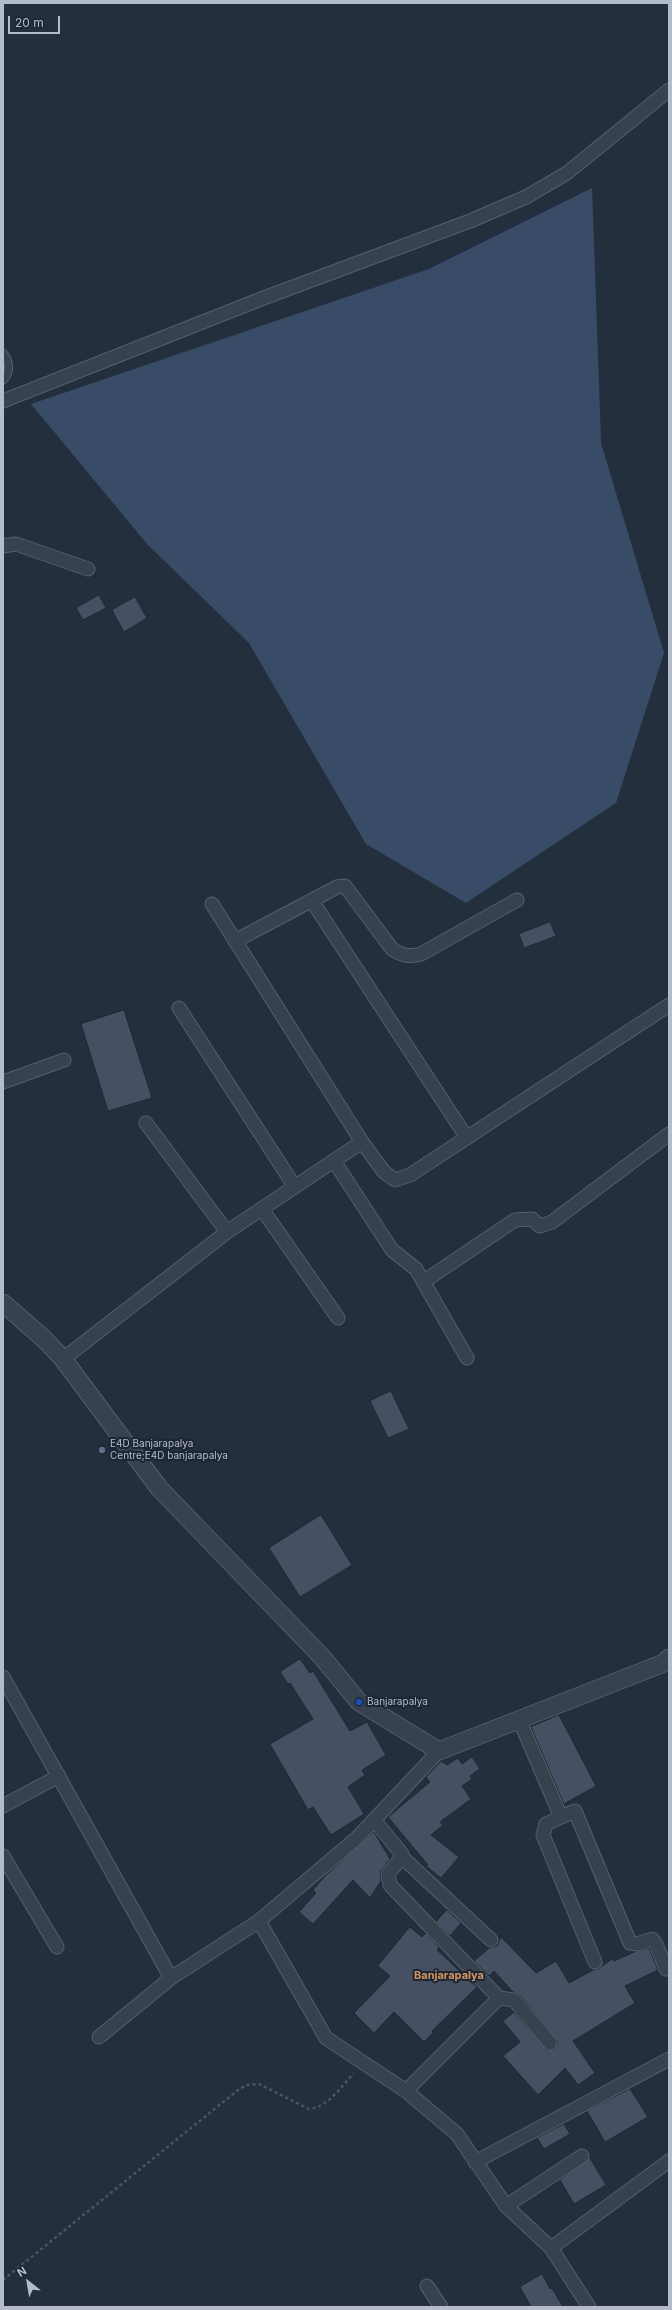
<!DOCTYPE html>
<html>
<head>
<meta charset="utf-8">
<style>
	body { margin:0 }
	#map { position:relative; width:672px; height:2310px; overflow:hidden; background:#242f3e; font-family:Inter,sans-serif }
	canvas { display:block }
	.frame { position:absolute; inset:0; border:4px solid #b4bcc9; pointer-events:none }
	.north { position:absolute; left:8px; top:2262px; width:40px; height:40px; -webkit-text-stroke:3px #1d2633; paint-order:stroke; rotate:329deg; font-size:11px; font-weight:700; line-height:16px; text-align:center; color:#b4bcc9 }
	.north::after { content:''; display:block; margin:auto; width:14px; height:18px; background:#b4bcc9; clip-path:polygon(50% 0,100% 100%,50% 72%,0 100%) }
	.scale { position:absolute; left:8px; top:16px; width:52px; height:18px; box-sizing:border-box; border:2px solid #b4bcc9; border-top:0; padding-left:5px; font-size:12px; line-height:14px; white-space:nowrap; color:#b4bcc9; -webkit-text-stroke:3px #1d2633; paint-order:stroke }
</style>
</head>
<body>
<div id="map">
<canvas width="672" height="2310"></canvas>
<div class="frame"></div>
<div class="north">N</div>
<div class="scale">20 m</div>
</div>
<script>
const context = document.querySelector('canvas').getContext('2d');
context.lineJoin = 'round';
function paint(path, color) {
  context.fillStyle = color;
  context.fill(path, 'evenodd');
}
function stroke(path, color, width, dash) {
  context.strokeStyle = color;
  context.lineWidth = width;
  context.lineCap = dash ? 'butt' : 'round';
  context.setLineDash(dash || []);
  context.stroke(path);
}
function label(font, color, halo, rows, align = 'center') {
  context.font = font + ' Inter,sans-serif';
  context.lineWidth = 4;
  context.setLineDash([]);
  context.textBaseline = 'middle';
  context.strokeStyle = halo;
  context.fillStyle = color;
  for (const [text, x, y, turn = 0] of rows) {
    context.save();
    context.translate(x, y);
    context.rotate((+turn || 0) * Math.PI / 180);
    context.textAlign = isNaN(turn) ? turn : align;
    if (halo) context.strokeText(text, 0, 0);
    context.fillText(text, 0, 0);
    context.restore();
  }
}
paint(new Path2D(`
	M592 188 601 443 664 653 616 803 466 903 366 844 249 643 148 545 31 404 429 269Z`), '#394c67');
const building = new Path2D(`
	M99 595 106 608 83 620 76 608Z
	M135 597 147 618 124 632 112 610Z
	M550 922 556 936 524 948 519 934Z
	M124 1010 152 1098 108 1111 81 1024Z
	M391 1391 409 1429 388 1438 370 1401Z
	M321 1515 352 1565 300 1597 269 1548Z
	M300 1659 310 1673 313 1671 350 1731 367 1722 386 1755 362 1770 365 1775 348 1787 364 1814 331 1835 313 1807 308 1810 270 1744 313 1719 290 1683 288 1684 280 1672Z
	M559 1715 596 1786 564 1804 531 1727Z
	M472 1757 480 1769 470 1776 472 1779 462 1786 471 1799 440 1822 443 1825 431 1835 459 1857 441 1878 426 1866 428 1865 388 1817 430 1782 426 1777 441 1761 447 1765 458 1758 462 1764Z
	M374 1832 390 1859 380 1872 381 1881 370 1898 353 1880 313 1924 299 1912 316 1893 313 1890 325 1876Z
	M447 1910 461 1923 450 1936 436 1922Z
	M410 1927 422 1937 426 1933 439 1947 437 1950 477 1987 432 2031 433 2033 424 2042 394 2012 374 2033 354 2013 390 1976 378 1966Z
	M501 1937 536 1973 556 1961 569 1983 593 1970 598 1969 612 1959 614 1961 634 1952 649 1948 658 1970 625 1986 635 2003 573 2041 595 2073 578 2085 565 2068 538 2095 503 2056 520 2042 503 2021 514 2012 547 2050 555 2049 558 2042 520 1995 513 1992 494 1971 489 1976 474 1961 489 1948 497 1946Z
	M630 2089 648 2117 605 2142 587 2111Z
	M564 2124 570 2134 544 2149 537 2138Z
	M590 2158 606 2185 574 2204 560 2180Z
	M542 2274 550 2289 552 2288 563 2307H531L520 2287Z`);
paint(building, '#455162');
stroke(building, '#1f2835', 1);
const service = new Path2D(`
	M3 353C10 361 11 373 3 380`);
const minor = new Path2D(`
	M3 401 261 299 470 221 526 197 567 173 669 90
	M3 546 16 544 88 569
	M312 901 467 1138
	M212 904 362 1142 384 1172 395 1180 410 1175 669 1005
	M235 941 337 887 345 886 392 949C403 956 409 957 421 954L517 900
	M179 1008 295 1187
	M3 1082 64 1060
	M146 1123 227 1232
	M334 1161 392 1250 416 1269 467 1358
	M262 1209 338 1318
	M423 1282 515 1220 532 1219 540 1226 552 1222 669 1134
	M63 1359 227 1232 362 1142
	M3 1677 171 1978
	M519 1719 561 1817 575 1811 630 1943 637 1944 652 1939 656 1944 666 1969
	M439 1751 357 1838 259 1921 326 2038 406 2091 457 2134 506 2206 551 2248 589 2307
	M3 1806 59 1776
	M561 1817 546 1824 543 1835 595 1962
	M374 1820 402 1854V1857L388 1874 390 1885 499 1998 406 2091
	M3 1856 57 1947
	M402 1857 491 1940
	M499 1998 514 2000 550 2043
	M99 2037 171 1978 259 1921
	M475 2162 669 2059
	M506 2206 582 2156
	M551 2248 669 2161
	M427 2286 441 2307`);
const tertiary = new Path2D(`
	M3 1303 44 1339 63 1359 159 1488 322 1657 359 1702 439 1751 664 1663 669 1658`);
stroke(service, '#565f6c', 9);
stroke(minor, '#565f6c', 15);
stroke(tertiary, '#565f6c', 19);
stroke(new Path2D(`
	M3 2280 238 2090 247 2085 259 2084 309 2109C328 2107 341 2087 353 2074`), '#44595c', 2.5, [3, 3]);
stroke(service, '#38414e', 7);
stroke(minor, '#38414e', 13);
stroke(tertiary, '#38414e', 17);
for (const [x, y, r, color] of [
	[102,1450,4,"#5c6f8a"],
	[359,1702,4,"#1a4fb4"]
]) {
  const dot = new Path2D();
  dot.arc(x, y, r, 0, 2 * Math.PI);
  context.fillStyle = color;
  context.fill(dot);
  stroke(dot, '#1d2633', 1.5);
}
label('10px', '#b4bcc9', '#1d2633', [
	["E4D Banjarapalya",110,1444],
	["Centre;E4D banjarapalya",110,1456],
	["Banjarapalya",367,1702]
], 'left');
label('bold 11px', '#d59563', '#1d2633', [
	["Banjarapalya",449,1976]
]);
</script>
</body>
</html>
